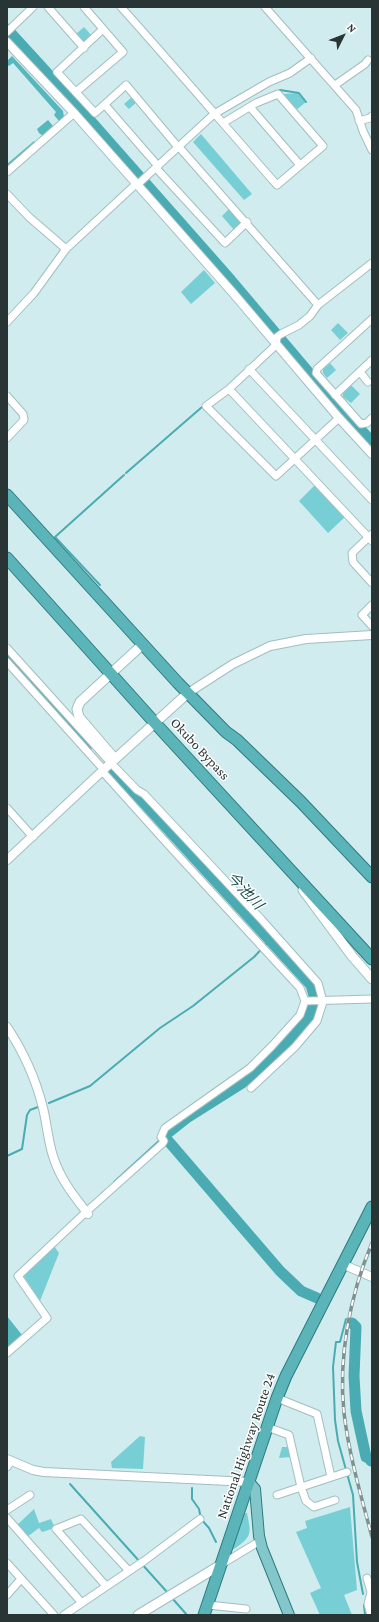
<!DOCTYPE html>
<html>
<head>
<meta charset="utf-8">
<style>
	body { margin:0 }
	#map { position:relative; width:379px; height:1622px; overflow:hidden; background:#d0ecee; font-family:"Crimson Pro",serif }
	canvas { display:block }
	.frame { position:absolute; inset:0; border:8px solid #293434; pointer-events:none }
	.north { position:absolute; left:323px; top:16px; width:40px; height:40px; -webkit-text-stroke:3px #fff; paint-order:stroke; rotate:48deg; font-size:11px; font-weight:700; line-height:16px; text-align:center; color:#293434 }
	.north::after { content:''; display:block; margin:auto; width:14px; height:18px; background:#293434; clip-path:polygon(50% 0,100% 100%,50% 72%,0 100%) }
</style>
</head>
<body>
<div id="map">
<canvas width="379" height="1622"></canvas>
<div class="frame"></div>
<div class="north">N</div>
</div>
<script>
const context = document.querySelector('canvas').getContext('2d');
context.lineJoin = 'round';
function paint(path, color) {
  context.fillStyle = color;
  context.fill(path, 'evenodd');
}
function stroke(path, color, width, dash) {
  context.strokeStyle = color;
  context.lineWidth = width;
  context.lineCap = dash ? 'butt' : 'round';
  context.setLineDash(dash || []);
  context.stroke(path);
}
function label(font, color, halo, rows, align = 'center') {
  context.font = font + ' "Crimson Pro","Noto Sans JP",serif';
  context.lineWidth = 3;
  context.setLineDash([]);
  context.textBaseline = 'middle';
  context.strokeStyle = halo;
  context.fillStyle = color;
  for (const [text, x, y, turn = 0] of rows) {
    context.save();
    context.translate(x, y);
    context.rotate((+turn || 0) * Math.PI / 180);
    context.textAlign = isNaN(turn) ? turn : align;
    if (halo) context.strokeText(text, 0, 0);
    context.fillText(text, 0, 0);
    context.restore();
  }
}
paint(new Path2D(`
	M84 27 92 36 87 41H82L76 34Z
	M299 93 306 102 295 111 282 94Z
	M133 96 138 101 129 109 124 104Z
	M201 134 252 194 244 200 193 142Z
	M230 208 241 220V224L234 230 222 216Z
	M204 270 215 283 191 304 181 292Z
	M338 323 348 333 340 340 331 330Z
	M330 363 336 370 327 378 323 373V369Z
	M351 385 360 394 351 403 343 397V392Z
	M315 485 345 517 328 533 299 501Z
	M54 1246 59 1253 40 1301 23 1275Z
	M140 1436 145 1437 143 1469 112 1468 111 1462Z
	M282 1447H289L291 1457 279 1458Z
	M350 1507 357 1590 344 1595 352 1615H320L310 1593 321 1588 296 1532 307 1528 305 1521Z
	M34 1509 39 1523 51 1519 55 1528 42 1532 39 1528 27 1537 16 1526Z
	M245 1513H247C251 1533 253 1536 234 1549H232Z`), '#77cfd5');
paint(new Path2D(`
	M12 56 63 111 64 117 59 121 54 115 56 112 13 63 9 66 7 65V61Z
	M48 120 53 126 43 136 39 133 37 129Z
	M34 141 35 143 7 168V164Z
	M7 1316 22 1335 7 1347Z`), '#56b7bd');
paint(new Path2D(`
	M361 1433 366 1459 363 1458 357 1439Z`), '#4aacb2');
stroke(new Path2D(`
	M277 92 280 90 299 93 306 102
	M29 303 38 293
	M126 473 202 407
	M100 585 55 537 124 475
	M49 1103 90 1086 160 1028 193 1006 254 957 270 940
	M7 1156 22 1149 27 1115 30 1110 38 1107
	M114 1182 161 1139
	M346 1319 340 1342H336L333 1367 335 1420 338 1441 353 1495 357 1562 363 1594
	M70 1484 167 1592
	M192 1488V1499L199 1509 201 1519 209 1528 216 1542
	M172 1598 187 1615
	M364 1605 365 1615`), '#4aacb2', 2);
stroke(new Path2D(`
	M7 29 80 109 228 277 321 387 372 442
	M7 655 89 744
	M112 768 311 985 315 999 308 1018 278 1053 242 1083 188 1117 164 1136 280 1271 301 1291 317 1298
	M352 1323 356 1327 354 1376 356 1411 366 1457 369 1458 371 1461`), '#4aacb2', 11);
const minor = new Path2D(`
	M48 7 84 48
	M121 7C174 66 225 126 277 185L323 146 278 94 256 103 223 123
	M265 7 356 110 363 131 372 150
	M103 29 57 72 95 113 126 85 178 147
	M7 32 33 7
	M335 85 365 64 368 60
	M76 92 123 52 84 7
	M105 105 158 166
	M250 107 300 165
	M359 121 370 118 372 116
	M179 147 318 305
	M156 168 225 243 247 222
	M7 172 74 113
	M137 185 214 114 269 82 290 73 311 58
	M7 194 29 217 66 249
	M372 263 318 305 310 316 299 325 281 334 277 337 276 345 229 389 372 541
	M372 319 317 369 316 373 361 424 367 423 372 418
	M7 322 34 293 66 249 136 184
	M249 369 372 500
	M360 372 368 382
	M229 389 206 406 276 476 339 418
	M335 395 372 360
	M7 396 23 414 24 420 7 438
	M372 534 352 553 353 562 372 583
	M372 605 362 615 372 626
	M7 648 111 763 137 790 144 794 261 919 318 983 323 1002 317 1021 295 1047 251 1088
	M7 662 104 770
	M7 808 33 837
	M305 1001 372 999
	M7 1353 47 1318 18 1276 86 1212 162 1144 164 1141 161 1137 165 1128 250 1068 272 1046 300 1015 305 1001 300 988 173 850 102 771
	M277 1398 317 1414 331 1477
	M267 1427 289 1435 301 1487 306 1501 314 1507 335 1500
	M7 1467 11 1461
	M277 1495 347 1472
	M7 1510 30 1495
	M7 1518 82 1603
	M7 1563 54 1615
	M222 1564 260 1541
	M367 1578 371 1592 368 1604 371 1615
	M106 1586 56 1529 81 1519 129 1571
	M7 1595 21 1579
	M208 1605 246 1609
	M64 1615 144 1561 200 1519`);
const tertiary = new Path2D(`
	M7 42 74 113 233 293 339 418 372 454
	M188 693 233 664 270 646 306 639 372 635
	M7 860 115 759
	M7 1027C23 1051 36 1080 43 1108 47 1124 48 1141 53 1156 60 1179 74 1196 88 1214
	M342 1264 372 1277
	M7 1459 33 1470 44 1472 249 1482`);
const secondary = new Path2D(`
	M143 644 80 702 77 709 79 717 115 759 188 693
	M303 890 352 956 372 979
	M138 1615 222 1564`);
const primary = new Path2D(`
	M249 1482 255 1489 259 1536 262 1548 289 1615`);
const trunk = new Path2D(`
	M7 495 178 683 226 732 237 740 301 802 372 877
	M7 558 155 723 372 959
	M204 1615 277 1398 286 1376 372 1207`);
stroke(minor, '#a3bebf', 9);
stroke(tertiary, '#a3bebf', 10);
stroke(secondary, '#a3bebf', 11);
stroke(primary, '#2e7b7f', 12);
stroke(trunk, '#2e7b7f', 13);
stroke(minor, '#fff', 7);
stroke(tertiary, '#fff', 8);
stroke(secondary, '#fff', 9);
stroke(primary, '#83c7ca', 10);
stroke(trunk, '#5ab4b8', 11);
const rail = new Path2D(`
	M372 1243C350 1295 338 1357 344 1413 349 1455 361 1496 372 1537`);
stroke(rail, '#7f9293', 3.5);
stroke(rail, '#fff', 2, [6]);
label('14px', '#293434', '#fff', [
	["Okubo Bypass",200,749,47],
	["National Highway Route 24",246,1446,-71]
]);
label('italic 15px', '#255053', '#fff', [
	["今池川",245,891,47]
]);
</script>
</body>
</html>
